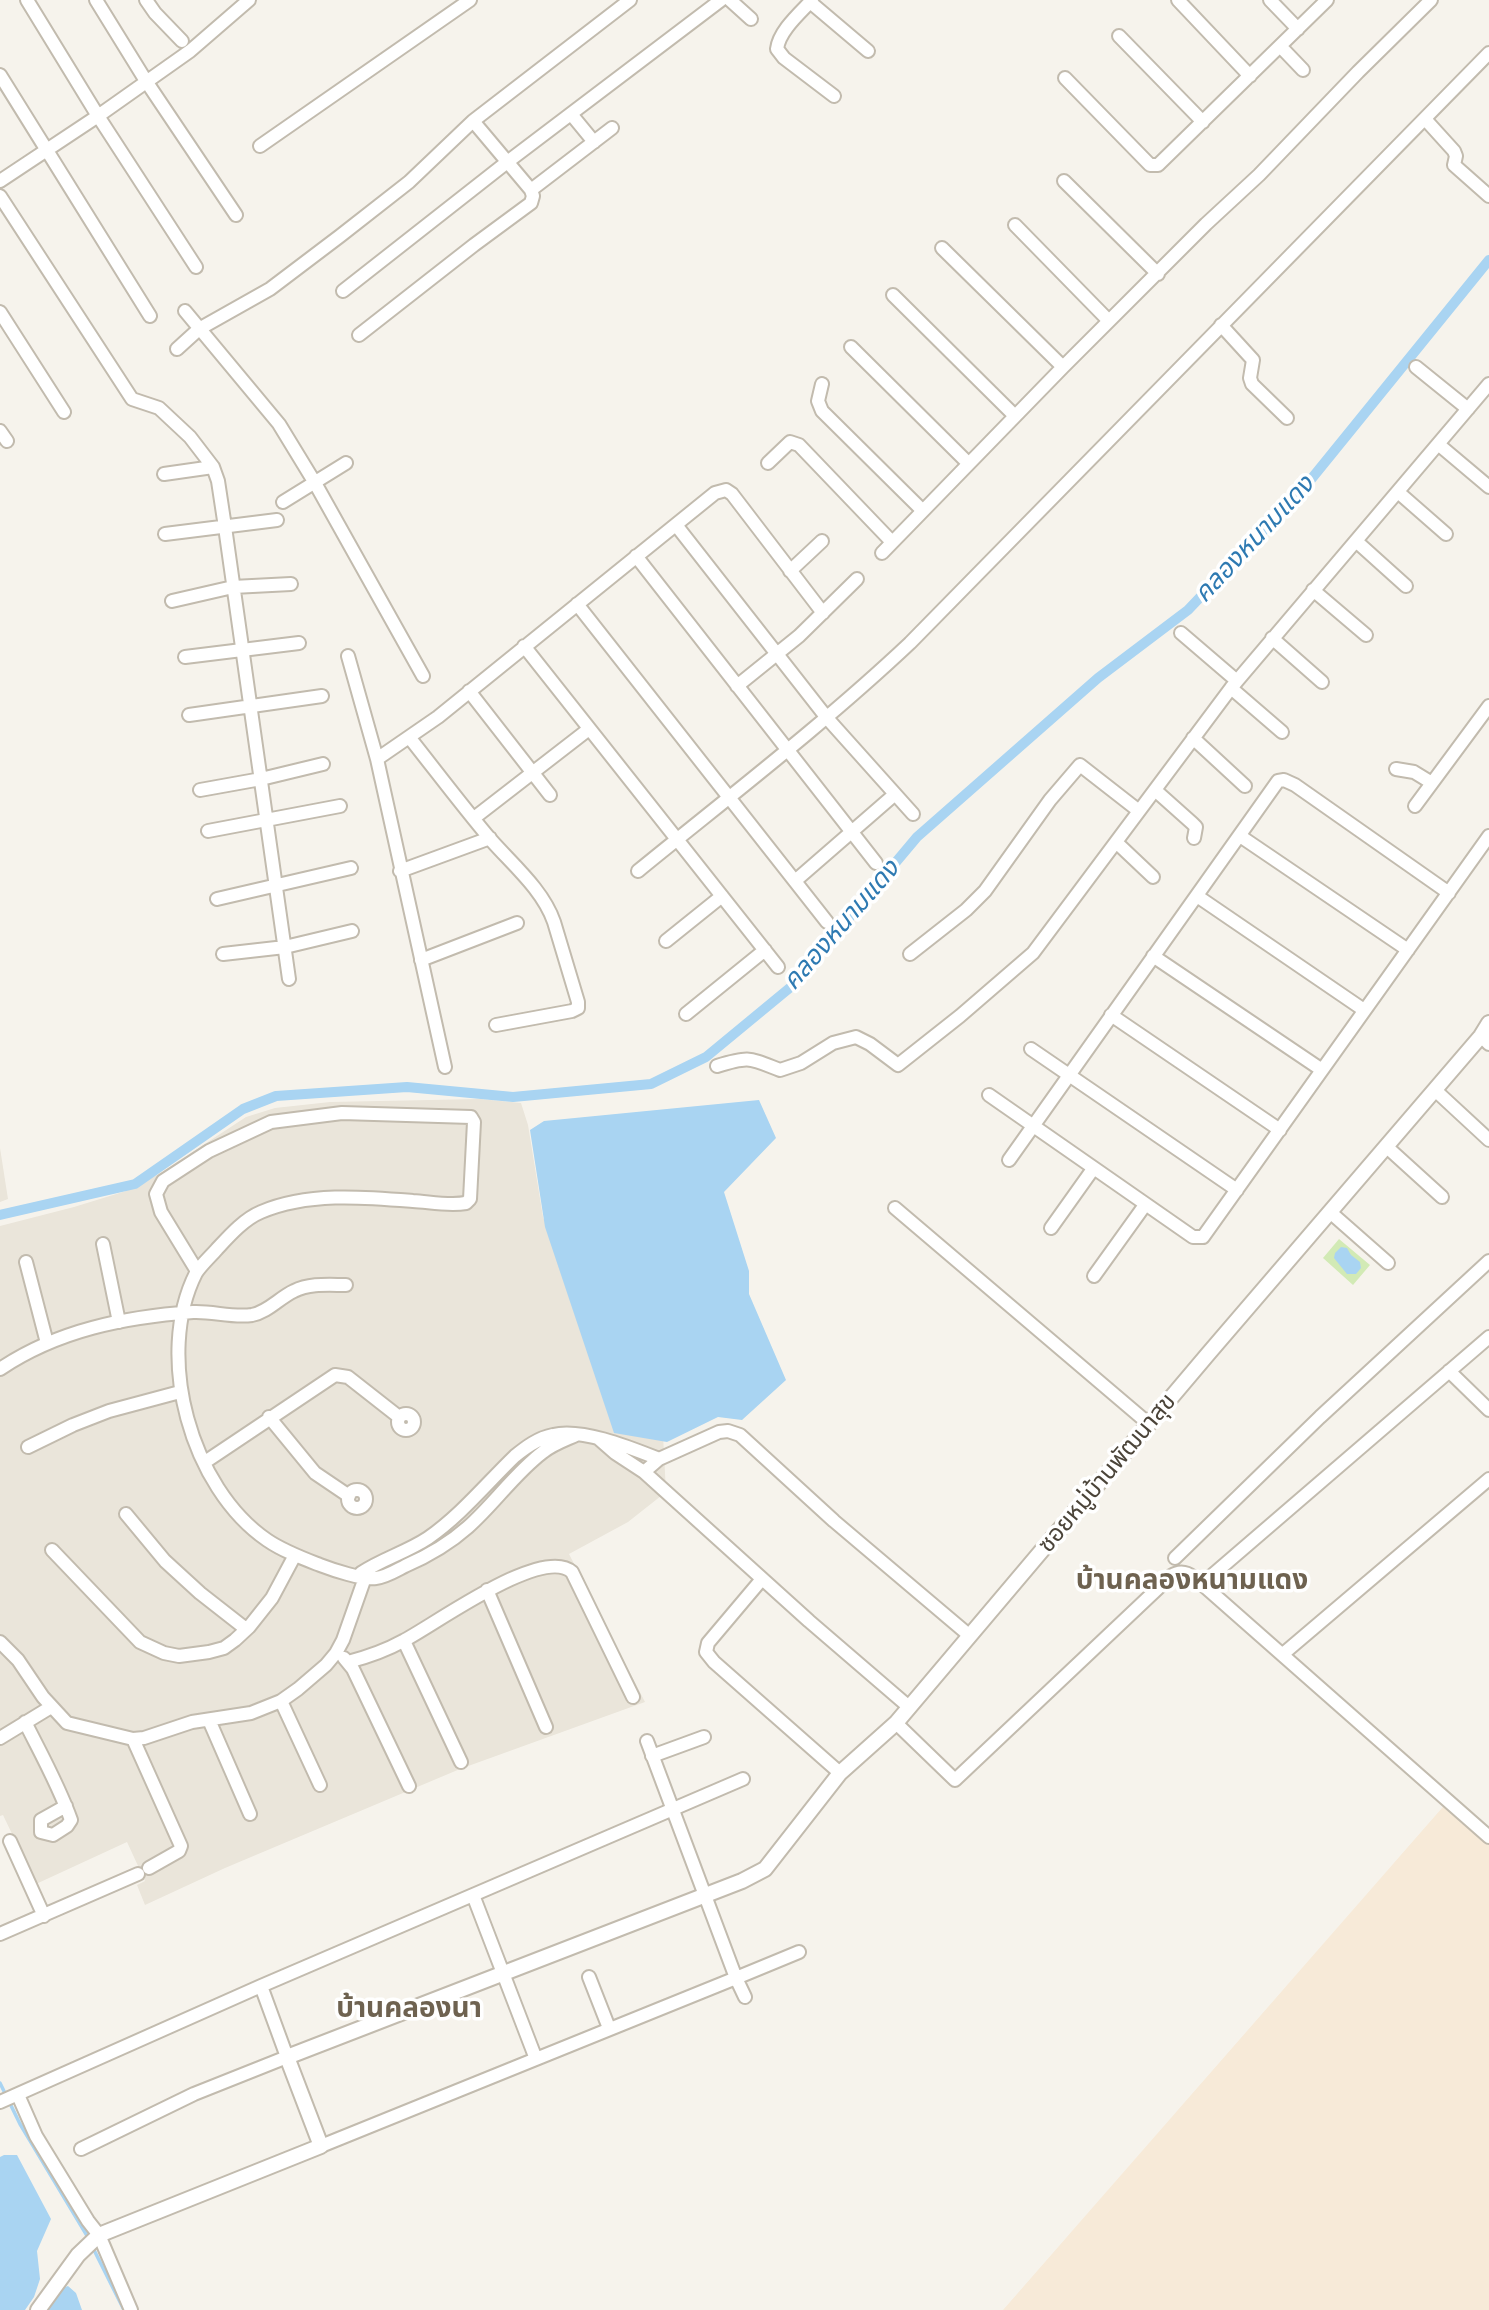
<!DOCTYPE html>
<html>
<head>
<meta charset="utf-8">
<style>
	body { margin:0 }
	canvas { display:block; background:#f6f3ec }
</style>
</head>
<body>
<canvas width="1489" height="2310"></canvas>
<script>
const context = document.querySelector('canvas').getContext('2d');
context.lineJoin = 'round';
function paint(path, color) {
  context.fillStyle = color;
  context.fill(path, 'evenodd');
}
function stroke(path, color, width, dash) {
  context.strokeStyle = color;
  context.lineWidth = width;
  context.lineCap = dash ? 'butt' : 'round';
  context.setLineDash(dash || []);
  context.stroke(path);
}
function label(font, color, halo, rows, align = 'center') {
  context.font = font + ' "Public Sans","Noto Sans Thai",sans-serif';
  context.lineWidth = 7;
  context.setLineDash([]);
  context.textBaseline = 'middle';
  context.strokeStyle = halo;
  context.fillStyle = color;
  for (const [text, x, y, turn = 0] of rows) {
    context.save();
    context.translate(x, y);
    context.rotate((+turn || 0) * Math.PI / 180);
    context.textAlign = isNaN(turn) ? turn : align;
    if (halo) context.strokeText(text, 0, 0);
    context.fillText(text, 0, 0);
    context.restore();
  }
}
paint(new Path2D(`
	M480 1099 521 1103 528 1125 543 1217 611 1422 663 1435 666 1492 628 1522 569 1554 645 1702 460 1769 225 1868 145 1905 137 1885 145 1881 127 1842 36 1884 3 1815 0 1816V1226L74 1207 126 1191 162 1172 246 1117 275 1108 330 1102Z
	M0 1148 8 1199 0 1202Z`), '#eae5da');
paint(new Path2D(`
	M1449 1800 1489 1835V2310H1003Z`), '#f7ead8');
paint(new Path2D(`
	M1339 1239 1370 1265 1353 1285 1323 1258Z`), '#d2eab5');
paint(new Path2D(`
	M759 1100 776 1138 724 1192 749 1271V1294L786 1380 742 1420 718 1417 667 1442 614 1433 545 1227 530 1130 544 1121Z
	M1341 1247 1347 1248 1351 1255 1360 1262 1361 1268 1356 1274H1347L1334 1258 1335 1253Z
	M4 2155H17L51 2219 37 2251 40 2279 34 2297 25 2310H0V2157Z
	M68 2286 76 2293 82 2310H47L60 2289Z`), '#a9d4f2');
stroke(new Path2D(`
	M0 2083 20 2124 89 2239
	M92 2246 124 2310`), '#a9d4f2', 3.5);
stroke(new Path2D(`
	M0 1215 135 1184 243 1109 276 1096 407 1087 513 1097 651 1084 706 1057 792 986 917 837 1098 678 1188 610 1304 488 1489 260`), '#a9d4f2', 10);
const minor = new Path2D(`
	M27 0 98 116 196 267
	M96 0 146 81 236 215
	M146 0 155 13 182 41
	M730 0 751 19
	M812 0C800 13 779 31 777 49L784 58 834 96
	M1178 0 1250 76
	M1270 0 1298 29
	M810 2 868 51
	M1119 36 1203 122
	M1280 46 1303 70
	M0 75 150 316
	M1065 78 1150 165H1158L1327 0
	M571 114 594 142
	M1425 119 1454 151 1456 156 1454 165 1489 196
	M260 146 470 0
	M0 181 98 116 190 51 249 0
	M1064 181 1158 274
	M531 190 612 128
	M0 196 132 399 159 408 190 437 213 467 218 481 225 527 289 979
	M1015 225 1109 321
	M942 248 1063 367
	M343 291 506 163 721 0
	M893 295 1015 416
	M185 311 279 424 315 483 423 676
	M0 312 64 412
	M1221 325 1253 360 1250 378 1252 384 1287 418
	M359 335 474 245 531 203 533 196 531 190 473 121
	M851 347 968 463
	M177 349 199 329 270 289 340 236 409 182 473 121 630 0
	M1416 367 1468 409
	M822 384 818 401 822 411 922 510
	M0 431 7 441
	M1438 444 1489 487
	M768 463 790 442 799 445 892 542
	M164 474 213 467
	M1398 492 1446 534
	M283 502 346 463
	M676 525 827 718 913 814
	M165 534 277 520
	M1356 541 1406 586
	M882 553 1063 367 1206 224 1259 175 1358 72 1431 0
	M636 556 876 863
	M790 571 822 541
	M1313 590 1366 635
	M172 601 233 587 291 584
	M577 604 827 922
	M1181 633 1237 681
	M1272 638 1322 682
	M524 646 778 967
	M348 656 377 759 445 1067
	M185 657 299 643
	M737 686 799 636 857 579
	M1231 688 1282 732
	M469 691 550 795
	M189 715 322 696
	M409 737C436 771 463 807 491 840 513 865 543 890 554 922L578 1002V1008L572 1011 496 1025
	M1193 738 1245 786
	M377 759 438 717 715 493 726 490 732 494 823 613
	M1396 769 1414 772 1432 783
	M200 790 261 779 323 764
	M1155 790 1192 823 1196 827 1194 838
	M1415 806 1489 706
	M474 818 589 729
	M208 831 340 806
	M1240 836 1408 950
	M1116 842 1153 877
	M400 871 490 838
	M638 871C730 796 824 724 910 643L1489 53
	M795 881 894 795
	M1197 896 1364 1010
	M217 899 351 868
	M666 941 722 896
	M223 954 285 947 352 931
	M910 954 966 910 985 891 1050 800 1080 765 1139 811
	M1153 956 1322 1070
	M421 960 517 923
	M686 1014 765 950
	M1111 1015 1280 1130
	M1481 1036 1489 1044
	M1031 1049 1237 1190
	M717 1066C750 1056 749 1058 780 1070L801 1063 833 1043 856 1037 870 1044 898 1065 960 1016 1033 953 1231 688 1489 384
	M1435 1090 1489 1140
	M989 1095 1193 1237H1203L1489 836
	M1387 1145 1388 1148 1442 1197
	M1009 1160 1278 781 1284 780 1295 785 1449 893
	M895 1208 1149 1424
	M1330 1212 1388 1263
	M1051 1228 1093 1169
	M103 1244 119 1322
	M26 1262 47 1343
	M197 1271 161 1212 156 1194 163 1181 209 1151 271 1122 342 1113 471 1117 474 1122 470 1199 466 1203C449 1206 430 1202 413 1201 364 1197 308 1192 261 1212 244 1219 229 1236 217 1249 210 1257 201 1265 196 1273 154 1356 191 1488 267 1540 283 1551 302 1558 320 1565 333 1570 363 1580 376 1578 386 1577 397 1570 405 1566 428 1556 450 1543 468 1527 495 1503 515 1473 543 1452 553 1444 565 1440 576 1435
	M1094 1276 1145 1205
	M0 1369C58 1330 125 1317 193 1312 213 1311 232 1318 252 1315 268 1312 279 1298 294 1291 310 1283 329 1285 346 1285
	M1449 1371 1489 1410
	M398 1422a8 8 0 1 1 16 0a8 8 0 1 1-16 0Z
	M269 1417 315 1473 349 1496
	M599 1439 615 1453 644 1472 659 1459 719 1432 728 1431 740 1435 834 1521 970 1636
	M28 1447 73 1425 109 1411 180 1392
	M205 1462 335 1375 348 1377 399 1417
	M644 1472 809 1621 909 1707
	M348 1499a9 9 0 1 1 18 0a9 9 0 1 1-18 0Z
	M126 1514 165 1561 200 1593 246 1629
	M52 1550 140 1642 164 1653 179 1656 209 1652 224 1648 235 1640 249 1627 272 1598 295 1555
	M1175 1558 1320 1417 1489 1261
	M361 1573C382 1559 407 1552 428 1538 461 1515 486 1484 515 1456 526 1447 538 1438 553 1435 583 1428 631 1448 659 1459
	M762 1579 708 1643 706 1652 714 1662 840 1773
	M1202 1584 1489 1337
	M487 1590 546 1727
	M404 1641 461 1762
	M0 1642 18 1660 43 1697 67 1723 133 1739 144 1738 192 1722 251 1713 281 1701 298 1689 326 1665 336 1653 343 1640 368 1569
	M1283 1654 1489 1479
	M344 1658 353 1669 409 1786
	M348 1662C367 1657 385 1651 403 1641 433 1626 542 1545 572 1572L633 1697
	M281 1701 320 1785
	M209 1720 250 1814
	M25 1722C41 1754 59 1786 71 1820L67 1826 53 1835 41 1832V1820L66 1806
	M896 1723 955 1780 1171 1576C1183 1568 1192 1575 1202 1584L1489 1837
	M0 1738 51 1707
	M133 1739 181 1846 179 1851 149 1868
	M652 1756 704 1737
	M10 1841 44 1916
	M473 1895 536 2059
	M0 1934 138 1874
	M589 1977 609 2028
	M745 1997 736 1978 799 1952
	M18 2095 36 2136 88 2221 99 2235 131 2310
	M0 2102 261 1986 743 1779
	M321 2146 736 1978 647 1741
	M81 2149 194 2094 287 2057 261 1986`);
const tertiary = new Path2D(`
	M38 2310 78 2255 99 2235 321 2146 287 2057 742 1881 765 1869 840 1773 896 1723 1208 1354 1481 1036 1489 1023`);
stroke(minor, '#c2bbae', 16);
stroke(tertiary, '#c2bbae', 18);
stroke(minor, '#fff', 12);
stroke(tertiary, '#fff', 14);
label('24px', '#4b4439', '#fff', [
	["ซอยหมู่บ้านพัฒนาสุข",1107,1473,-50]
]);
label('italic 26px', '#2e7ab2', '#fff', [
	["คลองหนามแดง",1254,539,-47],
	["คลองหนามแดง",841,925,-49]
]);
label('bold 28px', '#6e6250', '#fff', [
	["บ้านคลองหนามแดง",1192,1580],
	["บ้านคลองนา",409,2008]
]);
</script>
</body>
</html>
